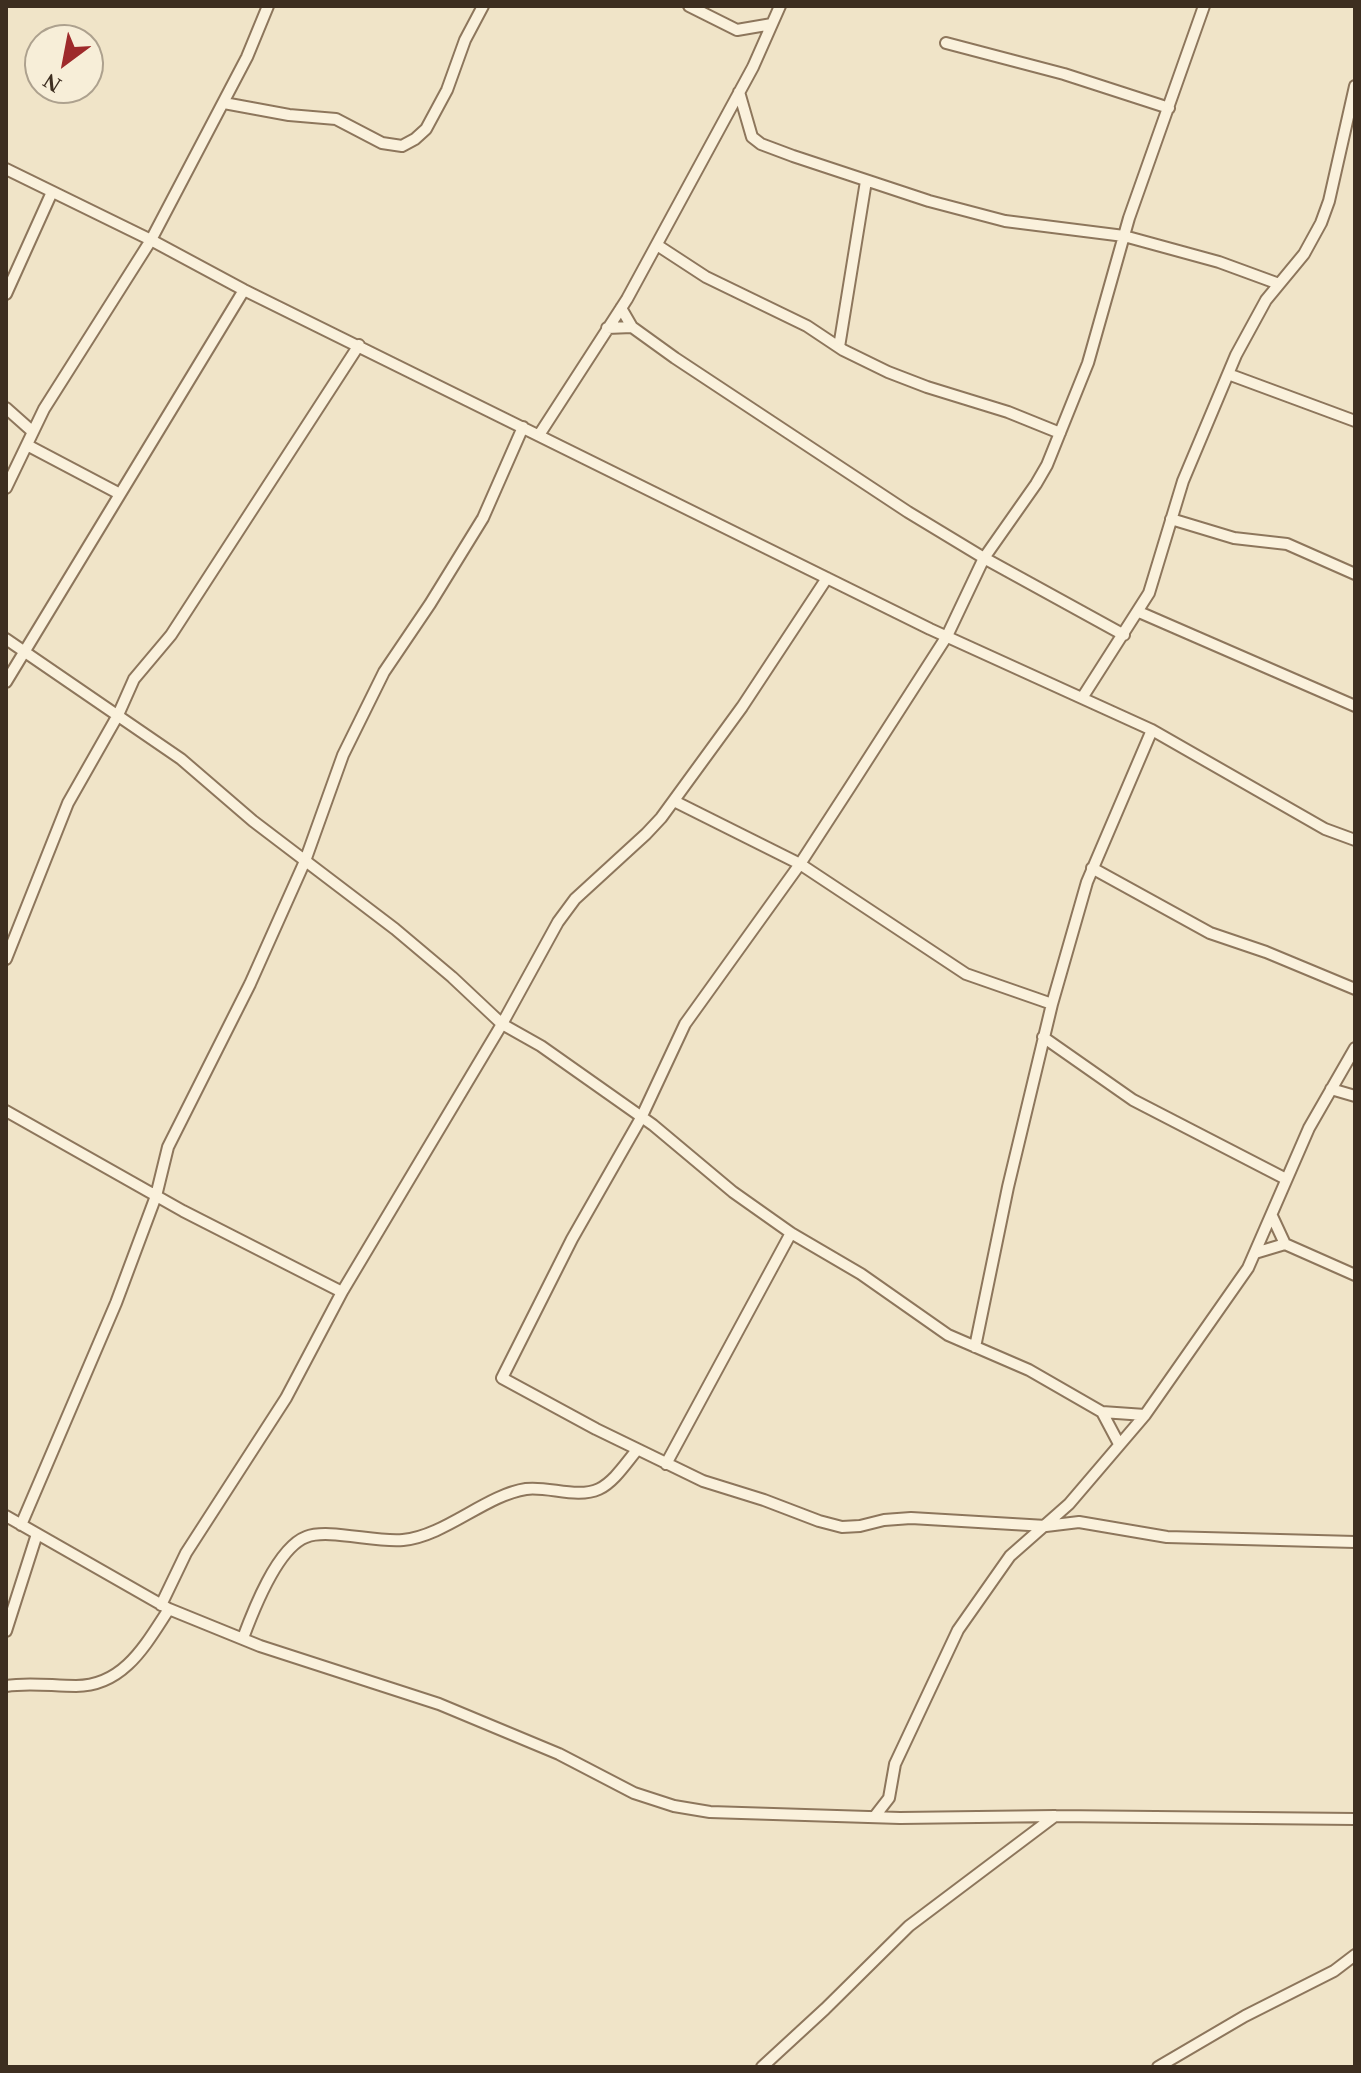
<!DOCTYPE html>
<html>
<head>
<meta charset="utf-8">
<style>
	body { margin:0 }
	#map { position:relative; width:1361px; height:2073px; overflow:hidden; background:#f0e4c8; font-family:"Times New Roman",serif }
	canvas { display:block }
	.frame { position:absolute; inset:0; border:8px solid #3d2e20; pointer-events:none }
	.north { position:absolute; left:24px; top:24px; width:80px; height:80px; box-sizing:border-box; background:#f7eed8; border:2px solid #ada18e; border-radius:50%; rotate:212deg; font-size:22px; font-weight:700; line-height:32px; text-align:center; color:#3d2e20 }
	.north::after { content:''; display:block; margin:auto; width:28px; height:36px; background:#9e2a2b; clip-path:polygon(50% 0,100% 100%,50% 72%,0 100%) }
</style>
</head>
<body>
<div id="map">
<canvas width="1361" height="2073"></canvas>
<div class="frame"></div>
<div class="north">N</div>
</div>
<script>
const context = document.querySelector('canvas').getContext('2d');
context.lineJoin = 'round';
function stroke(path, color, width, dash) {
  context.strokeStyle = color;
  context.lineWidth = width;
  context.lineCap = dash ? 'butt' : 'round';
  context.setLineDash(dash || []);
  context.stroke(path);
}
const minor = new Path2D(`
	M689 6 737 30 772 24
	M1204 6 1129 218 1088 363 1047 465 1036 484 984 558 947 636 850 787 800 864 685 1024 641 1118 572 1239 502 1378 596 1429 703 1481 764 1500 819 1521 842 1527 860 1526 884 1520 911 1518 1046 1526 1079 1522 1167 1537 1355 1542
	M946 43 1064 74 1169 108
	M739 92 752 137 761 144 793 156 929 201 1005 221 1124 236 1219 262 1279 284
	M224 103 289 115 336 119 382 143 402 146 415 139 426 129 447 90 465 40 483 6
	M6 169 151 240 244 290 930 629 1152 730 1325 829 1355 840
	M657 245 706 277 807 326 843 350 888 372 927 387 1008 412 1060 433
	M6 294 52 192
	M621 308 632 327 675 358 908 512 984 558 1124 635
	M607 328 632 327
	M839 347 866 181
	M1228 374 1355 421
	M6 408 33 432
	M539 435 627 299 753 67 780 6
	M27 445 118 493
	M6 488 44 409 151 240 247 57 268 6
	M1171 519 1234 538 1287 544 1355 574
	M1139 612 1355 706
	M6 639 181 759 253 821 395 929 452 977 502 1024 541 1046 653 1125 733 1192 791 1233 861 1274 948 1335 1029 1370 1102 1412 1145 1415
	M6 682 244 290
	M1082 698 1149 593 1183 481 1236 355 1266 300 1304 254 1321 223 1329 201 1355 86
	M674 801 800 864 966 974 1052 1004
	M1092 868 1210 933 1266 952 1355 989
	M6 959 68 803 118 715 134 679 171 635 359 345
	M1043 1037 1133 1100 1286 1179
	M1331 1089 1355 1096
	M6 1111 183 1211 342 1292
	M1272 1216 1285 1244
	M1255 1253 1285 1244 1355 1275
	M975 1347 1008 1187 1052 1004 1087 882 1152 730
	M1102 1412 1119 1444
	M666 1464 791 1233
	M6 1516 169 1609 260 1646 439 1704 559 1754 634 1793 674 1806 710 1812 900 1818 1055 1816 1355 1819
	M21 1525 116 1303 156 1196 168 1147 250 984 305 861 343 755 384 672 430 604 483 518 523 427
	M161 1605 186 1553 286 1398 342 1292 502 1024 558 922 575 899 646 834 661 818 742 707 827 578
	M6 1631 37 1534
	M243 1638C253 1611 277 1548 306 1537 328 1528 376 1543 403 1540 445 1536 486 1495 526 1489 549 1486 577 1499 599 1489 614 1482 626 1463 637 1450
	M6 1686C29 1682 52 1686 76 1686 124 1686 146 1644 169 1609
	M875 1816 889 1798 895 1764 958 1630 1010 1556 1069 1504 1145 1415 1248 1268 1309 1128 1355 1048
	M762 2067 825 2009 909 1926 1055 1816
	M1158 2067 1245 2016 1334 1971 1355 1955`);
stroke(minor, '#8d765c', 14);
stroke(minor, '#faf1dc', 10);
</script>
</body>
</html>
